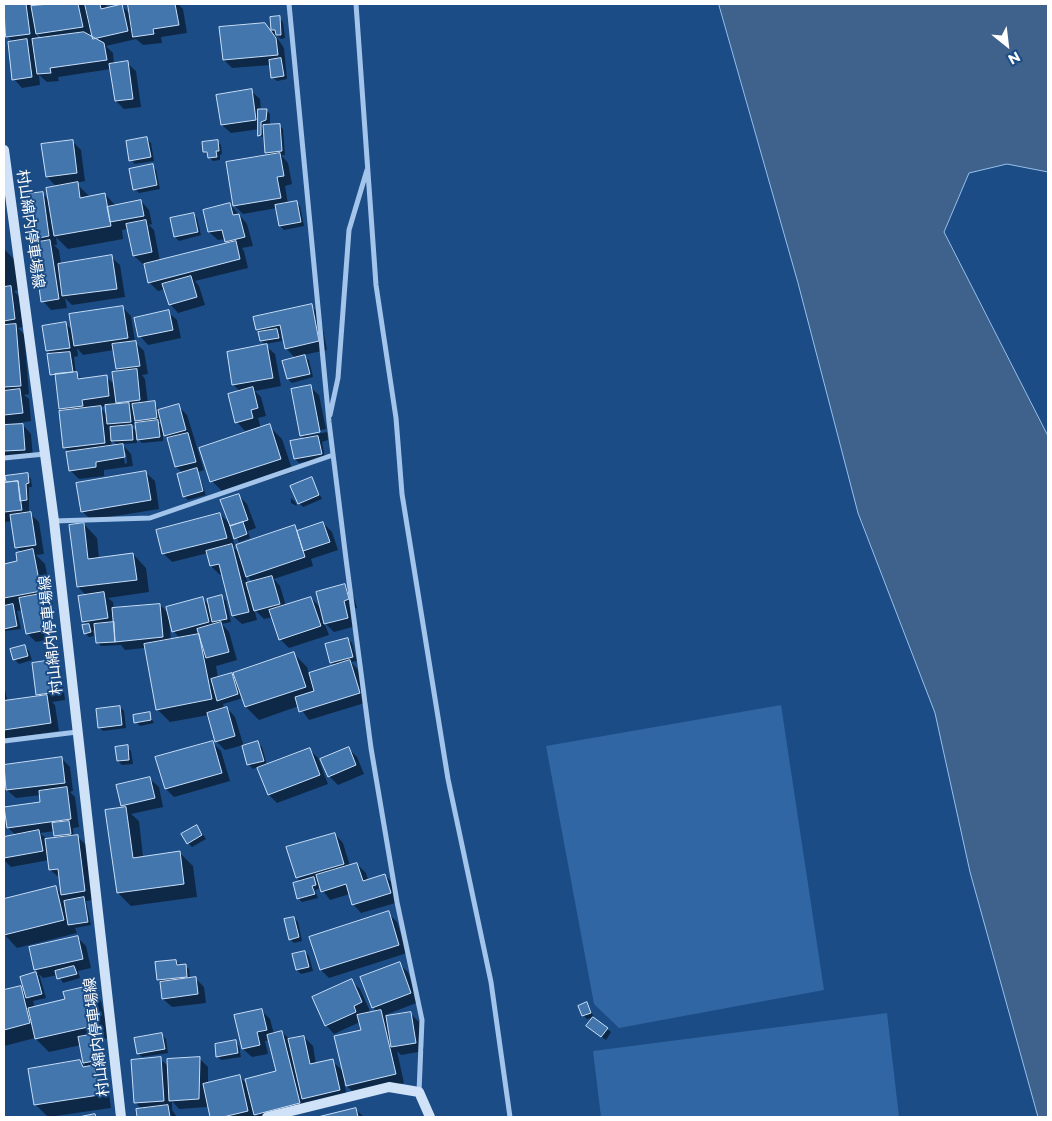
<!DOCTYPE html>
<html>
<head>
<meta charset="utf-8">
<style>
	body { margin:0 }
	#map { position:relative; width:1052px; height:1121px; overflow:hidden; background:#1c4c85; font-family:Montserrat,sans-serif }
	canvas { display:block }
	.frame { position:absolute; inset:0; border:5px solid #fff; pointer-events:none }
	.north { position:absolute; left:982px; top:20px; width:50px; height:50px; -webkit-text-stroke:4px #1c4c85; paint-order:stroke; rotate:151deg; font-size:14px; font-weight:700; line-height:20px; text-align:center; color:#fff }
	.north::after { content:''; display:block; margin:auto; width:18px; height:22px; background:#fff; clip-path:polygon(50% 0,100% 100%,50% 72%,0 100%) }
</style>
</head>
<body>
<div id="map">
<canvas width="1052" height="1121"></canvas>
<div class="frame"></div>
<div class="north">N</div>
</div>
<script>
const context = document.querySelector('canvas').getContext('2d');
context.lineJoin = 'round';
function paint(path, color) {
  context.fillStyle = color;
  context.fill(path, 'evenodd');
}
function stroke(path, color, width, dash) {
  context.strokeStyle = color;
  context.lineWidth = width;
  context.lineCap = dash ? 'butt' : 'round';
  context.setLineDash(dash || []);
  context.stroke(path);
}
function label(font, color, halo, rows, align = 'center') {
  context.font = font + ' Montserrat,"Noto Sans JP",sans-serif';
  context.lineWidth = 4;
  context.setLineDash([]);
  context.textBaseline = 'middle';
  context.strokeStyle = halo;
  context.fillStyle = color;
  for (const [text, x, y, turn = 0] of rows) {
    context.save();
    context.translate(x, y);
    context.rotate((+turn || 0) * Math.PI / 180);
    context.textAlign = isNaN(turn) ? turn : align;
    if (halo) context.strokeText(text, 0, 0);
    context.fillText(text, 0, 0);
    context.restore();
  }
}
paint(new Path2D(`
	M781 705 824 990 619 1028 594 1004 546 746Z
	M887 1013 899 1117H601L593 1051Z`), '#2f66a3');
const water = new Path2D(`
	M719 4H1048V172L1007 164 969 173 944 232 1048 436V1117H1038L970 872 935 713 858 513 798 283Z`);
paint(water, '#3e628b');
stroke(water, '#96c0ed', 1);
paint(new Path2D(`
	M4 4H33L34 7 51 6V4H106L107 9 122 6 131 15 129 4H178L183 9 187 33 161 37 162 43 143 45 136 39 106 46 113 53 114 64 127 63 136 71 141 107 124 109 116 101 111 69 58 77 59 81 47 82 39 75 40 85 22 88 14 79 13 42 7 36ZM89 25H91L94 39 91 36ZM37 34 43 39 38 40Z
	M271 18H279L283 22 285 38 281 39 274 33 284 48 287 79 277 81 272 77 271 65 232 68 224 60 264 24 272 32Z
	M251 91 260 99 261 110H266L270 114V124L265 126 279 125 283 129 285 155H281L288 163 292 184 285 186 288 204 296 202 300 206 304 226 284 230 280 226 277 208 243 214 234 205 270 156 266 152 265 139 259 135 260 129 231 133 222 125Z
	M147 139 151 143 154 161 135 164 131 160Z
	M72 141 81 150 85 181 76 183 90 197 105 194 116 206 141 201 149 210 152 224 149 225 154 230 160 261 229 244 226 239 218 240 209 232 230 204 247 224 253 246 242 248 244 251 248 268 195 281 199 286 205 305 178 313 170 304 165 289 158 291 149 282 145 264H143L134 256 128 229 122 230 123 239 68 249 56 237 57 245H54L59 250 61 264 111 257 120 265 125 297 72 305 65 298 67 308 51 310 43 301 40 243 35 238 42 193 49 200 57 187 47 177Z
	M217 141 221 145 222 154 220 155V160L213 161 205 152Z
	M152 166 156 170 160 189 139 193 135 189Z
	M193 214 197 218 201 235 179 241 175 237 172 219Z
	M4 249 16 261 19 290 14 291 19 296 23 327 18 328 24 334 29 394 24 395 29 399 31 421 12 424V426L23 425 31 434 33 458 4 460V426H7L4 423Z
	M311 306 320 314 327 350 303 355 309 360 313 377 292 383 288 379 296 359 286 348 283 334 281 335 282 341 265 344 261 340V333L257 329Z
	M123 308 131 316 135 342 144 351 148 374 142 375 145 379 148 404 155 403 159 411 178 406 187 415 204 470 198 472 206 495 188 500 184 496 183 473 176 467 162 422H158L163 427V441L142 443 136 437 137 443 122 444 131 454 133 466 104 470V476L79 479 70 470 69 452 64 447 63 412 60 408 57 378 51 374 52 355 47 350 66 324 72 330ZM77 348 83 355 114 350 117 369 120 372 115 385 106 377 83 380 76 374 74 357 78 356ZM106 406 107 415 100 407ZM134 419 139 424H134ZM136 425 137 432 131 426ZM111 440 115 443 118 446 112 447ZM123 453H126L127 463 125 464Z
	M168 312 177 320 181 338 148 345 140 336Z
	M266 346 275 354 281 386 255 391 261 397 266 416 258 418 261 429 269 426 282 439 293 472 225 494 212 481 259 429 258 427 245 431 237 422 240 392 234 385 228 353Z
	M310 387 319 395 326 429 306 433V436L327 432 328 440 322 442 325 458 299 463 295 459 306 440 301 435Z
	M146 473 155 481 159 509 91 520 82 511Z
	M27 475 31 479 32 487H29V513L39 522 44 554 36 555 45 564 53 604 49 605 55 638 36 642 27 633 23 610 17 611 21 629 4 631V565L19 562 22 553 17 548 13 521 4 522V484Z
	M311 478 322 499 303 507 299 503Z
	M239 496 247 504 256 528 248 531 250 538 239 542 232 529 230 530 235 546 233 547 240 553 294 527 299 532 323 523 332 532 338 550 311 559 313 566 274 579 280 586 286 606 311 598 322 609 345 585 353 594 357 608 351 609 356 626 334 632 324 622 329 635 289 648 280 639 273 617 264 619 254 609 257 620 242 624 233 616 223 574 220 575 211 566 208 553 172 562 164 554 158 531 220 514 231 525ZM245 574 253 582 248 584Z
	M291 498 295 502 297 506 291 503Z
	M84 524 97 538 99 559 133 554 146 568 149 592 108 598 113 602 114 609 160 605 169 614 203 599 210 606 222 597 226 601 231 622 222 624 229 632 237 660 216 666 218 678 232 674 237 679 294 654 307 667 309 674 335 666 331 662 348 639 352 643 357 661 351 662 358 670 368 702 309 720 299 706 259 720 246 707 243 698 223 704 224 709 227 708 235 717 244 747 258 743 262 747 267 765 309 749 318 758 328 784 277 803 269 795 258 767 253 769 249 765 243 745 225 750 216 741 209 715 170 722 157 709 145 648 125 650 121 645 101 646 97 642 96 629 93 630 94 636 89 637 85 633 87 625 83 621 87 596 78 587ZM169 621 173 631 181 639 171 640Z
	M25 647 29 651 32 660 19 664 15 660 12 650Z
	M53 661 61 670 65 700 52 702 55 705 59 731 5 739 4 703 40 697 37 694Z
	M4 685 7 699 4 700Z
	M120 707 124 711 126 728 103 731 99 727Z
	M149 714 154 723 140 726 136 722Z
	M212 742 221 751 230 781 174 797 166 789Z
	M127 747 131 751 133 764 122 765 118 761Z
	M348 748 357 757 364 774 338 785 329 776Z
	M62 759 70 767 73 791 70 792 75 797 79 827 73 828 74 837 77 836 86 845 93 900 86 901 91 925 75 928 77 933 17 948 4 934V888L6 900 56 888 62 894 60 878 50 870 49 860 11 867 4 860V838L17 836 8 828 42 803 41 795 16 798 7 790ZM55 831 59 839 48 840 40 833Z
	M150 779 159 787 163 807 131 814 139 821 143 857 180 853 193 866 197 897 131 906 118 893 125 808 122 805Z
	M197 826 206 839 192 847 188 843Z
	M335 834 343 843 350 866 357 864 366 873 368 880 385 875 393 884 399 902 361 913 353 904 350 894 330 900 321 888 315 890 318 898 302 902 298 898 301 882 297 878 288 848Z
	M388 913 397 922 407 953 329 978 321 970Z
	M294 918 298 922 302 941 294 943 290 939Z
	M77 937 86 946 91 968 78 971 80 978 63 983 58 975 43 978 39 974 46 998 33 1001 35 1008 66 1000 88 988 101 1001 110 1038 99 1040 103 1064 92 1065 107 1080 111 1108 48 1117 36 1105 80 1061 85 1066 81 1045 49 1052 35 1038 4 1046V992L20 988 26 993 22 978 38 973 35 969Z
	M305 952 309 956 313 971 301 974 297 970 294 955Z
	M175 961 189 969 190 979 195 978 204 987 206 1003 172 1007 163 999 161 983 158 979Z
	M399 964 408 972 419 1002 385 1015 387 1017 410 1013 419 1022 424 1051 401 1055 397 1051 404 1083 355 1094 344 1083 348 1099 311 1107 305 1101 308 1112 286 1117H258L255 1114 256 1117H212L208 1101 207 1107 179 1109 172 1101V1110L177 1117H139L138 1110H143L136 1103 160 1059 169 1067 200 1059 208 1067V1084L240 1077 248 1085 278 1072 270 1040 265 1041 268 1054 252 1057 243 1049 262 1011 270 1019 274 1034 282 1032 290 1040 304 1037 313 1046 316 1064 332 1061 344 1072 362 1031 360 1022 334 1034 326 1025 351 981 360 989 370 1011 364 1014 377 1012 373 1007Z
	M587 1004 594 1017 587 1019 583 1015Z
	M607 1029 611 1032 606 1040 592 1030Z
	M162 1035 166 1039 168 1053 142 1057 138 1053Z
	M235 1042 239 1046 241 1057 221 1060 217 1056Z
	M355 1109 364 1117H323Z`), '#0007');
const building = new Path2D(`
	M4 4H26L30 34 6 37Z
	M50 4H78L83 27 36 34 31 6Z
	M85 4H100L101 9 122 4 128 31 93 39Z
	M128 4H175L179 25 153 29 154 34 133 37Z
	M280 16 281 35H276L275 30H271L270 17Z
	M265 23 276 38 278 55 223 60 219 27Z
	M84 32 104 43 107 60 50 68 51 73 37 74 32 39Z
	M27 39 32 77 12 80 8 42Z
	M281 58 284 76 271 78 269 60Z
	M128 61 133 99 115 101 109 64Z
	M252 89 256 120 221 125 216 95Z
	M258 109H267L266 120 261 122V135L258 136Z
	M280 124 282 151 265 153 263 125Z
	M147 137 151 157 129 161 126 141Z
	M73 140 77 173 46 177 41 144Z
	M218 140 219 151H216L217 157 208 158 207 152H203L202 142Z
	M280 153 284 176 277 177 281 198 233 206 226 162Z
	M153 164 157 185 133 190 129 169Z
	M78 182 80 198 105 193 111 226 54 236 46 188Z
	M43 192 49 236 34 239 27 194Z
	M141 200 144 216 110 222 107 207Z
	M297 201 301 222 279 226 275 205Z
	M230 203 233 215 239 214 245 237 225 242 222 230 208 232 203 210Z
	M194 213 198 232 174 237 170 218Z
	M146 220 152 252 133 256 126 224Z
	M50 240 59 299 41 302 33 243Z
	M236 241 240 259 148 283 144 264Z
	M112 255 117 289 62 296 58 264Z
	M191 276 197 297 169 305 162 284Z
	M11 286 15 319 4 321V287Z
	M312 304 319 341 285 349 280 325 256 330 253 317Z
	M123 306 128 338 74 346 69 314Z
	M169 310 173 330 138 337 134 318Z
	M66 322 70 348 46 351 42 326Z
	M16 324 21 386 4 387V325Z
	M277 329 279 338 260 341 258 332Z
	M136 341 140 366 116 369 112 344Z
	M267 344 273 378 232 385 227 352Z
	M70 352 73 372 50 375 47 354Z
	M305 355 310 374 287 379 282 361Z
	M137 369 140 400 116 403 112 372Z
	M77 372 78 379 107 375 109 396 82 400 83 406 59 409 55 374Z
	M311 385 320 432 300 436 291 389Z
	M253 387 258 408 251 410 253 418 235 423 228 394Z
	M20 389 23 413 4 415V391Z
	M155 401 157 418 135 421 132 404Z
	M129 403 131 422 107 424 105 405Z
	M179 404 186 430 164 436 158 410Z
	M101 406 105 443 63 448 59 411Z
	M158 420 160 437 137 440 135 423Z
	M23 424 25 450 4 451V425Z
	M270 424 281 459 210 482 199 448Z
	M132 425 133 440 111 441 110 427Z
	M188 433 196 462 175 467 167 438Z
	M318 436 322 454 294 459 290 441Z
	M123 444 125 457 96 462V467L69 471 66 452Z
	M197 468 203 491 183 497 177 474Z
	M146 471 151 500 81 512 76 483Z
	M28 473 29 483 26 484 27 500 20 501 18 481 6 482 5 476Z
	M312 477 319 495 298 504 290 486Z
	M18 481 22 510 4 512V483Z
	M239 494 248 520 230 526 220 500Z
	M31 512 36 545 15 548 10 515Z
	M220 513 227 538 162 554 156 530Z
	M243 522 247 534 234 539 230 526Z
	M323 522 330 542 303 551 297 531Z
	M84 523 88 559 133 553 137 580 77 587 69 525Z
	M295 525 305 557 246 577 236 545Z
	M232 544 249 612 232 616 219 564 210 566 206 551Z
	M33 549 41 591 4 598V564L17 561 16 553Z
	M272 576 280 604 254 611 246 583Z
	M345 584 349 599 344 601 348 618 324 624 316 592Z
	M104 592 108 618 82 622 78 596Z
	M40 594 47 630 26 634 19 598Z
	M222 595 227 619 212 622 207 599Z
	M203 597 209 622 172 632 166 607Z
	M311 597 321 626 279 640 269 610Z
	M13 604 17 626 4 629V606Z
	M160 604 163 637 115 642 112 608Z
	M114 622 115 642 96 643 94 624Z
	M221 622 229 652 206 658 197 629Z
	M89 624 91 632 84 634 82 625Z
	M199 634 212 699 156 710 144 644Z
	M348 638 353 657 330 663 325 644Z
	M25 645 28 656 13 660 10 649Z
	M294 652 306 687 245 707 233 673Z
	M53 660 57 692 36 695 32 663Z
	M350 660 360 693 299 712 295 697 314 691 309 673Z
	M232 673 238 694 217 701 211 679Z
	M47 695 51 723 4 730V701Z
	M120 706 122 725 98 728 96 709Z
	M227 707 235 736 215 742 207 713Z
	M150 712 151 720 134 723 133 715Z
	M213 741 222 773 165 789 155 757Z
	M258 741 264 761 247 765 242 746Z
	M128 745 129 760 117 761 115 747Z
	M349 747 356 765 328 777 320 759Z
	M310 748 320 775 268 795 257 768Z
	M62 757 65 783 6 790 4 765Z
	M150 777 155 798 121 806 116 785Z
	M67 787 71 819 7 828 4 807 40 802 39 791Z
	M126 807 133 858 180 851 184 884 117 893 105 810Z
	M69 821 71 834 54 836 52 823Z
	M197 825 202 835 187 844 181 834Z
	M39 830 43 851 4 858V837Z
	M335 833 344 864 296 878 286 847Z
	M78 835 85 891 61 895 58 869 49 870 45 839Z
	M357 863 363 881 385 874 391 893 352 905 346 884 321 892 316 875Z
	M314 877 316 885 312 886 315 894 297 899 293 883Z
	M56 886 64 920 4 935V899Z
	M84 897 88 922 68 925 64 901Z
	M389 911 399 945 320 970 309 937Z
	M294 917 299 937 289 940 284 919Z
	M78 936 83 959 34 970 29 947Z
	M305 951 309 967 296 970 292 954Z
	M176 960 177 965 186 964 187 977 157 980 155 962Z
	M400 962 411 993 372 1008 360 977Z
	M74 966 77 974 57 979 55 971Z
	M36 972 42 994 26 998 20 977Z
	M196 977 198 994 162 999 160 982Z
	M352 979 362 1002 354 1006 356 1012 325 1026 312 997Z
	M21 986 30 1023 4 1030V990Z
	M89 986 97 1025 35 1039 28 1008 65 999 63 992Z
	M587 1002 591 1013 582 1016 578 1006Z
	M262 1009 267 1030 257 1032 260 1045 242 1049 234 1015Z
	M381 1010 396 1074 346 1086 334 1036 361 1030 357 1015Z
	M411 1012 416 1043 391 1047 386 1016Z
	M593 1017 608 1028 601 1037 586 1026Z
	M282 1031 300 1103 254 1115 245 1079 276 1071 267 1035Z
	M162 1033 165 1049 137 1054 134 1038Z
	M95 1034 100 1060 83 1063 78 1037Z
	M304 1036 310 1064 333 1059 340 1090 302 1099 288 1039Z
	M236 1040 238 1053 216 1057 215 1044Z
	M161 1057 164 1101 134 1103 131 1060Z
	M200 1057 199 1099 169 1101 167 1059Z
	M80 1060 83 1067 94 1065 99 1095 34 1105 28 1069Z
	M240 1075 248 1111 223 1117H210L203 1084Z
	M168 1105 170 1117H137L136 1109Z
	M356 1108 358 1117H318Z
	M95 1114 96 1117H79Z`);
paint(building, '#4476ae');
stroke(building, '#c8dff8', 1);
stroke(new Path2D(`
	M289 4 329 422 346 559 371 748 397 902 422 1020 419 1092
	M356 4 376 285 396 418 402 494 448 779 491 982 510 1117
	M330 415 338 378 349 230 367 170
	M4 458 45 454
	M54 521 150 518 333 455
	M4 741 77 732`), '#a3c5eb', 5);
stroke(new Path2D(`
	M4 150 54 521 121 1117
	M267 1117 389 1087 419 1092 430 1117`), '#cfe2f8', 10);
label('15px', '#fff', '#1c4c85', [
	["村山綿内停車場線",30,229,82],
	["村山綿内停車場線",51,635,-96],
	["村山綿内停車場線",97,1037,-97]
]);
</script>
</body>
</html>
